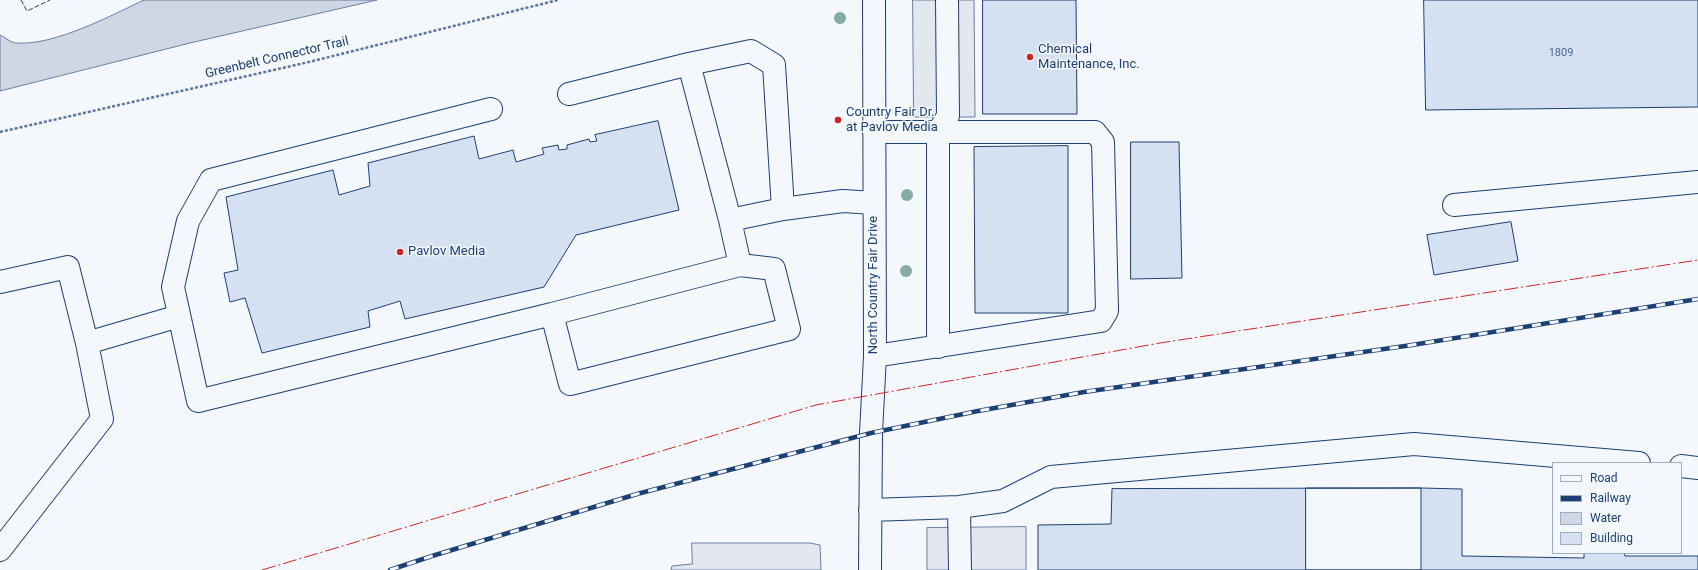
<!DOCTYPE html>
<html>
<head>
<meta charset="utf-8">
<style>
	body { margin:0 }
	#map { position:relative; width:1698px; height:570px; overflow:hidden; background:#f4f7fb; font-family:Roboto,sans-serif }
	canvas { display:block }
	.legend { position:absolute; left:1552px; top:462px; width:130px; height:92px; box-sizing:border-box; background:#f4f7fb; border:1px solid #9eadc5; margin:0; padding:5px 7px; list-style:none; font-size:12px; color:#1d3f73 }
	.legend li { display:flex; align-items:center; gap:8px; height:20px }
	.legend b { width:20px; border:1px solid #9eadc5 }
</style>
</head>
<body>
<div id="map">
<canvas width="1698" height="570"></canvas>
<ul class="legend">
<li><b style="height:5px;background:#f4f7fb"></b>Road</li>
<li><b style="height:5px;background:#1d3f73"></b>Railway</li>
<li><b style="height:11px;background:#cfd7e4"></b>Water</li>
<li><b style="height:11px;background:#d5e0f0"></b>Building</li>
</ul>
</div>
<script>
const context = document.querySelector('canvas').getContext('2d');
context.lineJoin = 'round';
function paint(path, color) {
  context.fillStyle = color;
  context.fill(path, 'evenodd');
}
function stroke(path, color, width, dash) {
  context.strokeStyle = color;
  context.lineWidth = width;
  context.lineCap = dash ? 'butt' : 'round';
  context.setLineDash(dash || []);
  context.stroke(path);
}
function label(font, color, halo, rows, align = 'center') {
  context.font = font + ' Roboto,sans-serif';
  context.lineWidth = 3;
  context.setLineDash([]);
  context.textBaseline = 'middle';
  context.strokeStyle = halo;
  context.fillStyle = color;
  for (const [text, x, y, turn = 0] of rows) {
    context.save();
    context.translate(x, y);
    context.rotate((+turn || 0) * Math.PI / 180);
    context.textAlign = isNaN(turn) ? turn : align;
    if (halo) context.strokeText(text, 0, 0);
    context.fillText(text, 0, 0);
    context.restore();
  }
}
const parking = new Path2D(`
	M913 0H974L975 117H914Z
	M1026 527V570H927V528Z
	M692 543H810L820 545 821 570H671L672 566 692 564Z`);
paint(parking, '#e3e8f0');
stroke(parking, '#687fa3', 1);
const water = new Path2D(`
	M144 0H377L190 43 0 91V35C5 37 11 43 16 43 54 46 110 16 144 0Z`);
paint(water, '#cfd7e4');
stroke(water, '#687fa3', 1);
const building = new Path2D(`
	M983 0H1076L1077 114H983Z
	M1424 0H1698V107L1426 110Z
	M658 121 679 210 576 235 544 287 405 319 400 301 368 311 370 327 262 353 245 298 230 302 224 273 238 270 226 197 333 170 339 195 370 186 368 163 474 136 479 159 513 150 516 162 544 154 542 148 558 145 559 150 567 149V145L589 139 590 142 597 141 595 135Z
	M1131 142H1179L1182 278 1131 279Z
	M1068 146V313H975L974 147Z
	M1511 222 1518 261 1434 275 1427 235Z
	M1306 488H1421V570H1306Z
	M1421 488 1462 489V556L1584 558V553H1624L1625 556H1698V570H1038V525L1111 524 1112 489Z`);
paint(building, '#d5e0f0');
stroke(building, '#1d3f73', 1);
const minor = new Path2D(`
	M689 64 730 220 783 209
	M569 94 689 64 751 51 774 65 783 209 843 201 874 203
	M491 109 211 180 188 221 173 287 198 401 552 314 570 384 789 329 774 269 740 265 730 220
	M874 132H1095L1103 142 1107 311 1101 321 875 356
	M1454 205 1698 182
	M0 282 68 267 87 343 102 419 0 550
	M552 314 740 265
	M87 343 179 316
	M938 347V132L948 116 947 0
	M1681 466 1698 468
	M959 507 960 570
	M870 510 959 507 1003 501 1051 477 1414 444 1639 463
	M870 570 871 433 875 356 874 0`);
stroke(minor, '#1d3f73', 24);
stroke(new Path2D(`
	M0 132 309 62 558 0`), '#5e769c', 2.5, [3, 2]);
stroke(minor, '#f4f7fb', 22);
const rail = new Path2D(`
	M390 570 432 556 637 494 871 433 978 411 1084 392 1412 345 1698 299`);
stroke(rail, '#1d3f73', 4.5);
stroke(rail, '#f4f7fb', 3, [9]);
stroke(new Path2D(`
	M21 0 27 11 50 0`), '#1d3f73', 1, [5, 2]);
stroke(new Path2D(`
	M262 570 816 405 1160 343 1698 260`), '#c62828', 1, [14, 3, 2, 3]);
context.fillStyle = '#86aba6';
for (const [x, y] of [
	[840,18],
	[907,195],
	[906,271]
]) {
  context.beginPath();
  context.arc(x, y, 6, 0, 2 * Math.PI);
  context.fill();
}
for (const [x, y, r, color] of [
	[1030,57,4,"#c62828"],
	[838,120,4,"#c62828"],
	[400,252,4,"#c62828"]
]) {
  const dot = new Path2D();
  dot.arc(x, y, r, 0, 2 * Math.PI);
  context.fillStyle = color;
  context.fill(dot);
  stroke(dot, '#f4f7fb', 1.5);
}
label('11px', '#4b6792', null, [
	["1809",1561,53]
]);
label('13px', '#1d3f73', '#f4f7fb', [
	["Chemical",1038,50],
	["Maintenance, Inc.",1038,65],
	["Country Fair Dr.",846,113],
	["at Pavlov Media",846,128],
	["Pavlov Media",408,252]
], 'left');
label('13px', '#1d3f73', '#f4f7fb', [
	["Greenbelt Connector Trail",277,58,-13],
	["North Country Fair Drive",874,285,-90]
]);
</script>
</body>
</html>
